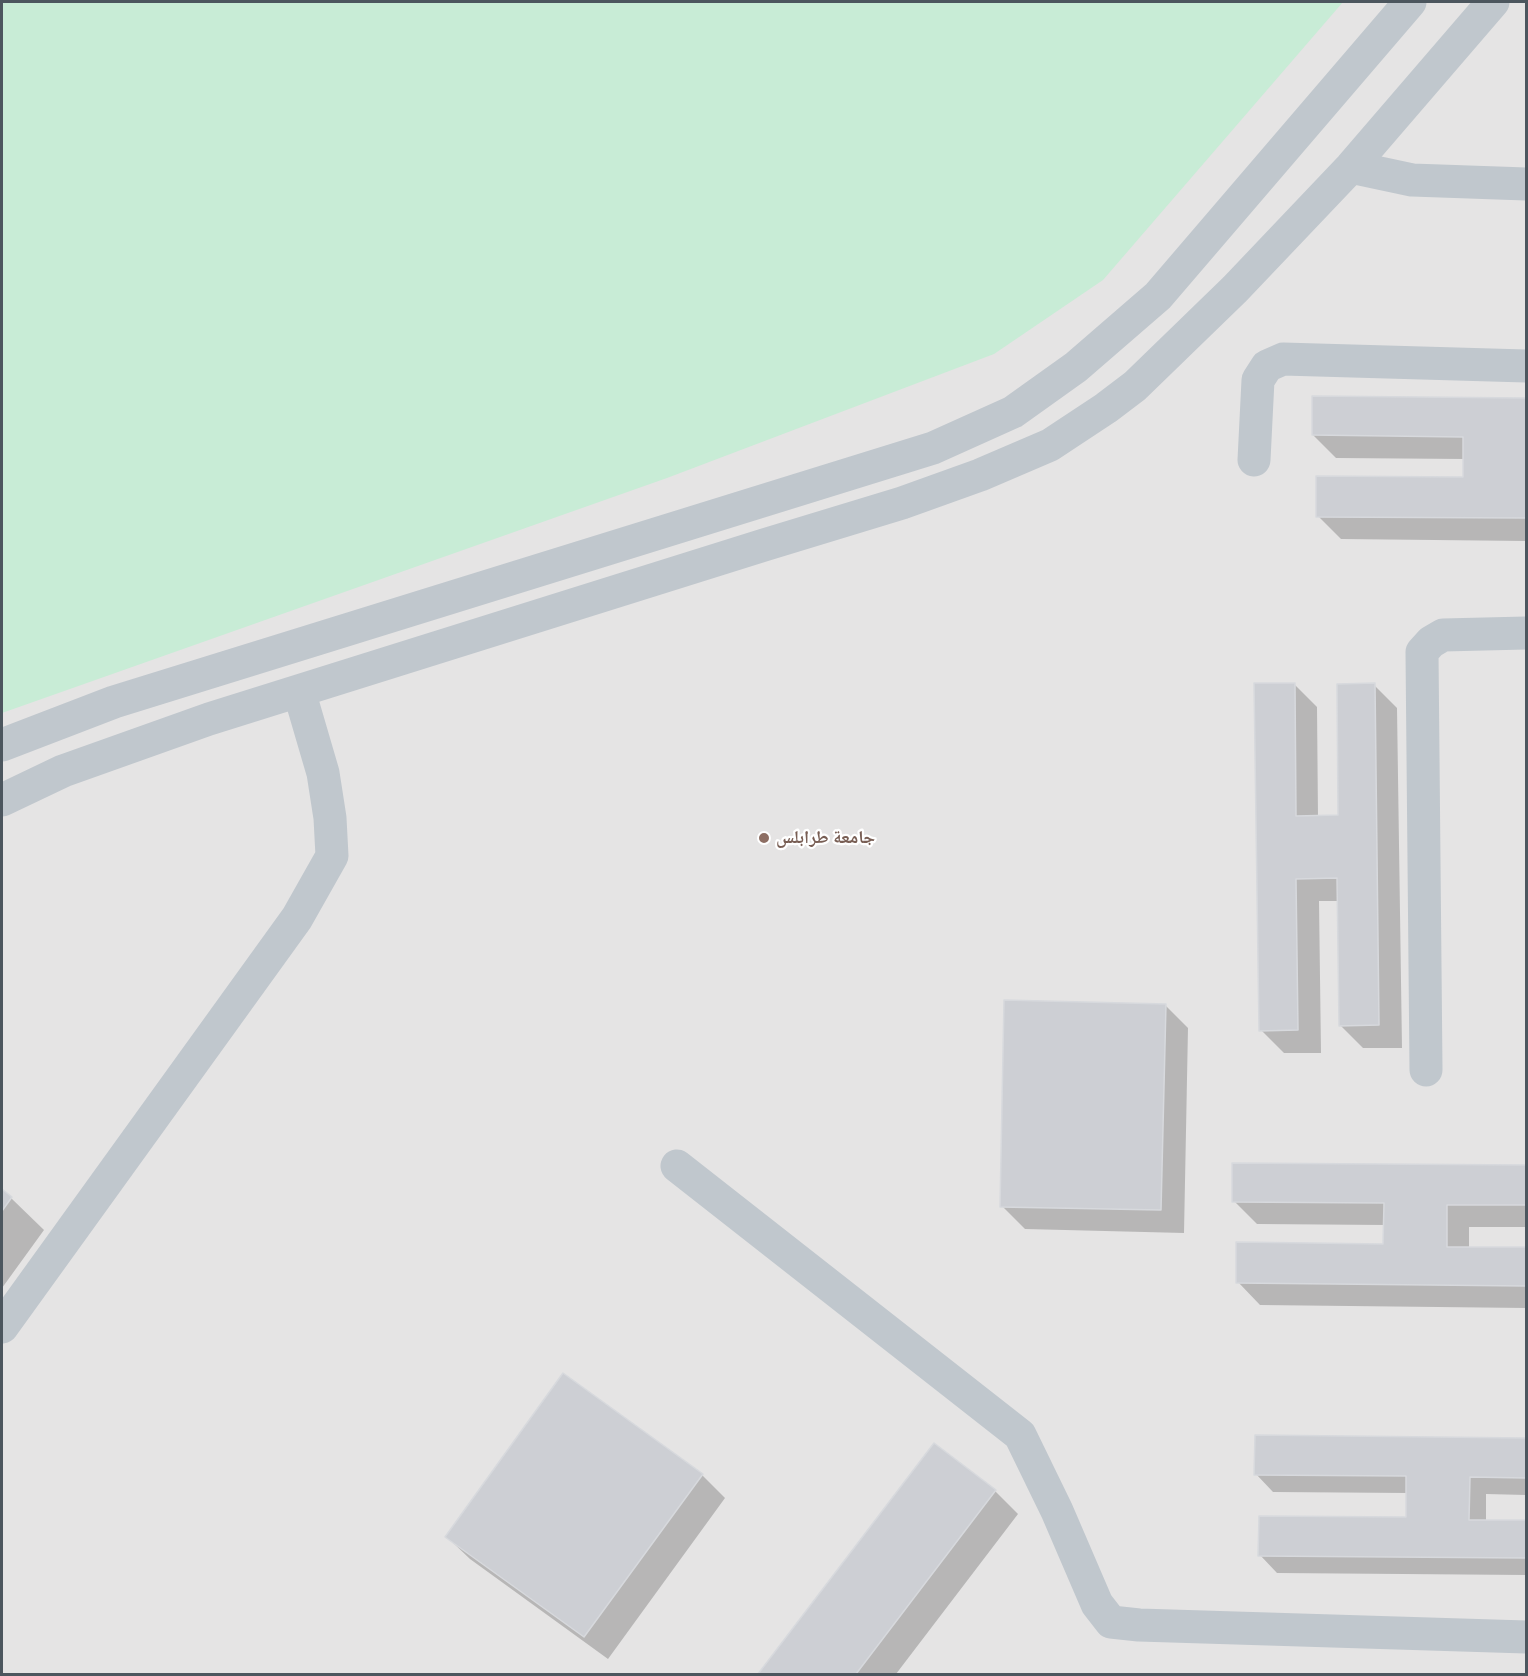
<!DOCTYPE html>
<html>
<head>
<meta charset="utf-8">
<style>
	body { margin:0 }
	#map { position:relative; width:1528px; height:1676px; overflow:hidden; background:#f4f3f3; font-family:Roboto,sans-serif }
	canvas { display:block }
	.frame { position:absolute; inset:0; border:3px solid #4c565e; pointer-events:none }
</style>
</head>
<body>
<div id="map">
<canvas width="1528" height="1676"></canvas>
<div class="frame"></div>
</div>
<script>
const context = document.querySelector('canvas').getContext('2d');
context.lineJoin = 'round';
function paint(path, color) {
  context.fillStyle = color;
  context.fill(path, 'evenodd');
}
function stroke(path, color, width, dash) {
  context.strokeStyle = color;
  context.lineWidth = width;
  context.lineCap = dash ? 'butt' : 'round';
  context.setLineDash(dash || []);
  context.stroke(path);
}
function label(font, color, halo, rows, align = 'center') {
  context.font = font + ' Roboto,"Noto Naskh Arabic",sans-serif';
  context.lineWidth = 4.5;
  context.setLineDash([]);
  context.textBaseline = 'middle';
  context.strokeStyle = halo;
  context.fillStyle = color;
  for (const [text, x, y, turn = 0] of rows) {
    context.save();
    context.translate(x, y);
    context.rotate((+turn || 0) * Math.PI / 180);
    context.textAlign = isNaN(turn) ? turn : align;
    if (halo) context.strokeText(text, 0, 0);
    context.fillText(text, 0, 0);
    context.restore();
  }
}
paint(new Path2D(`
	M2 2H1526V1674H2Z`), '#e5e4e4');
paint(new Path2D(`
	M2 2H1343L1103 280 994 354 667 478 2 713Z`), '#c8ecd6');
paint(new Path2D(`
	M1314 397 1526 399V541L1341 539 1318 516 1465 479V459L1336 458 1313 435Z
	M1294 684 1317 707 1318 817 1340 816 1374 685 1397 708 1402 1048H1363L1340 1025 1339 901H1319L1321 1053H1284L1261 1030Z
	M1165 1005 1188 1028 1184 1233 1025 1229 1002 1206Z
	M1234 1164 1526 1167V1227H1469V1248L1526 1249V1308L1260 1305 1238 1282 1385 1245V1225L1257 1224 1234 1201Z
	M2 1191 11 1198 44 1230 2 1288Z
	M1256 1437 1526 1439V1495L1486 1494V1522H1526V1575L1277 1573 1260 1555 1407 1518V1493L1273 1492 1256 1474Z
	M934 1445 995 1491 1018 1514 896 1674H760Z
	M702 1475 725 1498 608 1659 470 1559 447 1537Z`), '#0003');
const building = new Path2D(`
	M1312 396 1526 398V518L1316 517V476L1463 477V437L1312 435Z
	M1254 683H1295L1296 816 1338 815 1337 684 1375 683 1379 1025 1339 1026 1337 878 1296 879 1298 1030 1259 1031Z
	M1004 1000 1166 1004 1161 1210 1000 1207Z
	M1232 1163 1526 1165V1205H1447V1247H1526V1286L1236 1283V1242L1383 1244 1384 1203 1232 1202Z
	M2 1189 12 1197 2 1211Z
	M563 1373 703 1474 584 1637 445 1537Z
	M1255 1435 1526 1438V1478L1470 1477 1469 1520H1526V1558L1258 1556 1259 1516 1406 1517V1476L1254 1475Z
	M934 1443 996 1490 856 1674H758Z`);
paint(building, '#cdcfd4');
stroke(building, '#d7d9dd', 1.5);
stroke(new Path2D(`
	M1351 167 1412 180 1526 184
	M1254 460 1258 380 1267 366 1283 359 1526 366
	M2 745 114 702 933 448 1013 412 1076 367 1158 296 1410 2
	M2 800 63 771 209 719 764 545 902 503 980 475 1050 445 1106 408 1135 386 1235 289 1351 167 1493 2
	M1426 1070 1422 652 1431 642 1443 635 1526 633
	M677 1166 1020 1435 1057 1511 1097 1604 1111 1622 1139 1625 1526 1637
	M2 1327 297 918 332 856 330 818 323 773 299 691`), '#c0c7cd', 33);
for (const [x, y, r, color] of [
	[764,838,6,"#8d6e63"]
]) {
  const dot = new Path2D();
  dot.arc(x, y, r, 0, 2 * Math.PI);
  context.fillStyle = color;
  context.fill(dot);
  stroke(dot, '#fff', 2);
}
label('bold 18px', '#785e54', '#fff', [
	["جامعة طرابلس",776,838]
], 'left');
</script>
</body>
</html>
